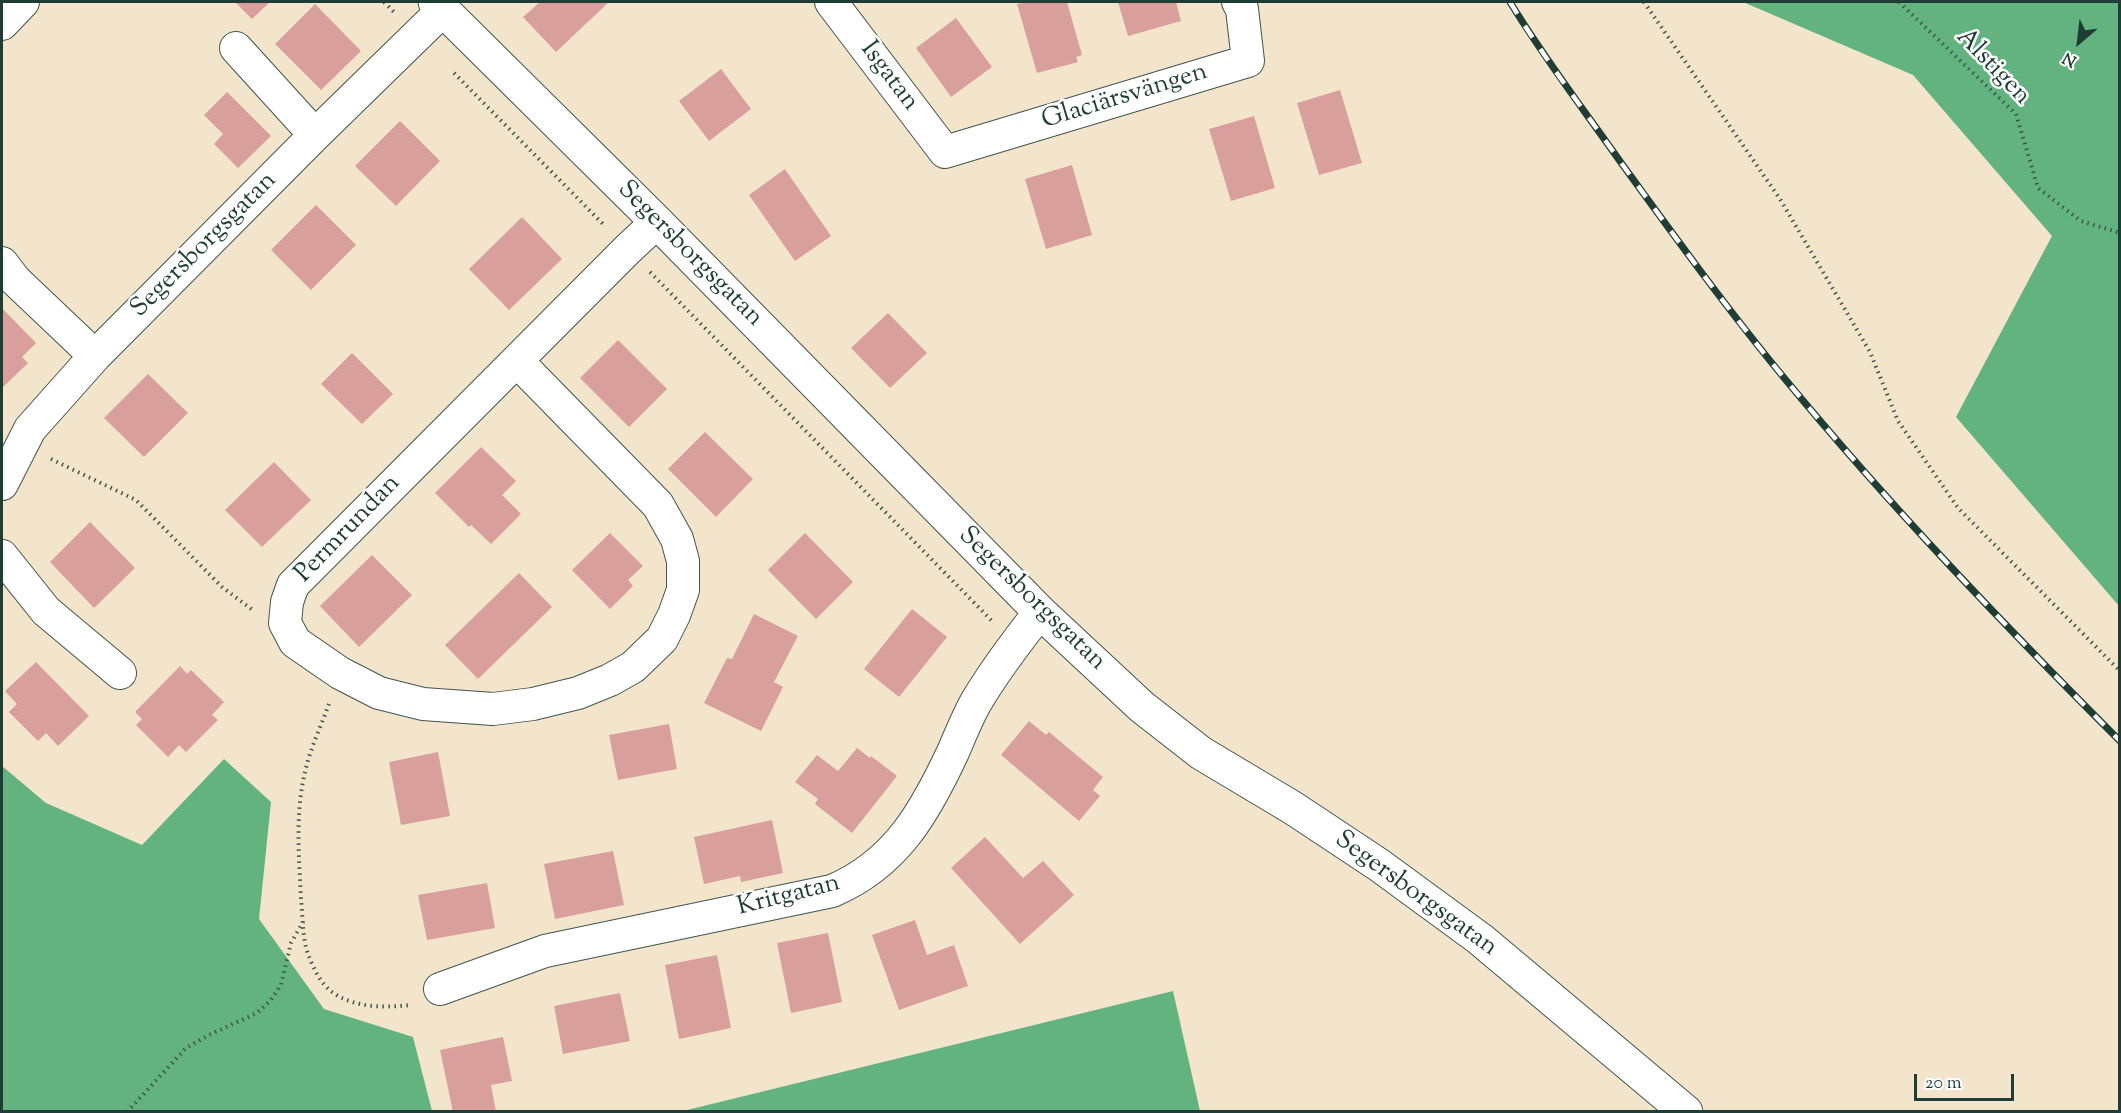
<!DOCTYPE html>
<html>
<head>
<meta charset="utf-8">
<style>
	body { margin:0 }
	#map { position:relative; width:2121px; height:1113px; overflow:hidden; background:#f3e5cc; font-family:"Sorts Mill Goudy",serif }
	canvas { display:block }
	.frame { position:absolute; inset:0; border:3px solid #1f3d34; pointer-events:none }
	.north { position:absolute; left:2049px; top:12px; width:60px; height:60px; -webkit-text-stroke:4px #fff; paint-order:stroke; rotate:208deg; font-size:16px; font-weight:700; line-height:24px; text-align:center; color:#1f3d34 }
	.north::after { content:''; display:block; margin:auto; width:21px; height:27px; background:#1f3d34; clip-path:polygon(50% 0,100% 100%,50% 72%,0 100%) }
	.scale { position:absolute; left:1914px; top:1074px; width:100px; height:27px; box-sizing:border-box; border:3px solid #1f3d34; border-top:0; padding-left:8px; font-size:18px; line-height:21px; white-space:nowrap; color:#1f3d34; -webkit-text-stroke:4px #fff; paint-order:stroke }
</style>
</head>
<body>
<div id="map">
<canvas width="2121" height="1113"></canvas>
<div class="frame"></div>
<div class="north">N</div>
<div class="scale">20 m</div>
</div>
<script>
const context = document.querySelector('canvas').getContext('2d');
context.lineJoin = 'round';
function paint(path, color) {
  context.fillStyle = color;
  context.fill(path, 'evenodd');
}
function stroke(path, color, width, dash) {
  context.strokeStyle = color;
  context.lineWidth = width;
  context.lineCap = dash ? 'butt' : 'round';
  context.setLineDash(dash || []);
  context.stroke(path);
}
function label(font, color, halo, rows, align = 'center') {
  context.font = font + ' "Sorts Mill Goudy",serif';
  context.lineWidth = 5;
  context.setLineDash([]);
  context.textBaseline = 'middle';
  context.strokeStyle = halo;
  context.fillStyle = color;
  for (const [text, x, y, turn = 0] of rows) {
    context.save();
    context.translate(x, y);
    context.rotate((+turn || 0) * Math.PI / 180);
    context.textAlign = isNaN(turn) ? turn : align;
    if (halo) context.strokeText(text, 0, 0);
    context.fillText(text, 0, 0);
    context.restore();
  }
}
paint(new Path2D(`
	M1743 2H2119V606L1956 417 2052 236 1913 75Z
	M224 759 271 802 259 919 324 1009 413 1037 432 1111H2V766L46 803 142 845Z
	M1173 991 1200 1111H683Z`), '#62b380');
paint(new Path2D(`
	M235 2H270L252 19Z
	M540 2H609L556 52 523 17Z
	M1026 2H1067L1082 55 1076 57 1078 62 1037 73 1017 4Z
	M1118 2H1176L1181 21 1128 36Z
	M315 4 361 51 321 90 275 44Z
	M956 18 992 67 951 97 916 48Z
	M721 69 751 109 709 141 679 101Z
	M1340 90 1362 163 1319 175 1297 103Z
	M227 92 271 136 238 168 214 144 223 134 204 115Z
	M1254 116 1275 188 1231 201 1209 129Z
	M400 121 440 161 396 206 355 166Z
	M1072 165 1092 235 1046 249 1025 179Z
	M785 169 831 236 795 261 749 195Z
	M316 205 356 245 311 290 271 250Z
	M522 217 562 259 509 310 469 269Z
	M2 308 36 343 22 357 28 363 2 388Z
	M888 313 927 353 890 388 851 348Z
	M618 340 667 389 629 427 580 378Z
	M352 353 393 394 362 424 321 384Z
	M148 374 188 413 144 457 104 418Z
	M705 432 753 479 716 517 668 469Z
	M481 447 516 481 502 495 521 514 491 544 471 525 469 527 435 493Z
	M274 462 311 500 262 547 225 510Z
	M90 522 135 568 94 608 50 562Z
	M610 533 643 566 628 580 633 586 610 609 572 570Z
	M805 533 853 582 816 619 768 570Z
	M372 555 412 595 359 647 320 606Z
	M519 573 552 607 478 679 445 645Z
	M912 609 947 637 899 697 864 669Z
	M754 614 798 636 774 682 783 687 761 731 704 703 727 658 732 659Z
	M36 662 89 716 58 746 46 733 38 741 9 712 17 704 5 691Z
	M180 666 187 674 191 670 224 702 212 715 218 720 186 752 179 745 168 757 136 725 142 719 135 712Z
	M1029 721 1046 735 1049 732 1103 777 1093 790 1100 796 1079 821 1001 755Z
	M669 724 677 769 618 780 609 735Z
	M857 748 870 758 871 756 897 776 852 833 815 804 818 799 795 782 817 755 838 771Z
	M438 752 450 816 401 825 389 762Z
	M772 820 783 873 741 882 740 876 704 884 694 837Z
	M985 837 1023 878 1043 861 1074 895 1020 944 951 868Z
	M613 851 624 905 555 919 544 864Z
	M487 883 495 928 427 940 418 895Z
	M915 920 927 955 954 945 968 986 899 1010 872 935Z
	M828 933 842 1002 791 1013 777 943Z
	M717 955 731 1028 679 1039 665 965Z
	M620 993 630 1041 563 1054 554 1006Z
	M503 1037 512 1081 491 1085 496 1112H453L440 1050Z`), '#d99f9d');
const minor = new Path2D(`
	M831 2 945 152 1248 61 1242 9 1238 2
	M2 24 23 2
	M236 48 315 135
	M2 263 15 280 95 356
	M517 361 658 505 677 539 683 561V590L674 615 662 639 633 667 610 680 578 693 533 704 493 709 423 704 379 693 340 673 295 642 285 623 287 602 293 585 628 249 657 222
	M2 484 30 429 95 356 315 135 443 10
	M2 556 46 611 120 673
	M440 989 545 951 832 891C896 864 925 812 953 752 960 736 967 718 976 702 995 670 1017 641 1040 612`);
const tertiary = new Path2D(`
	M435 2 657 222 1040 612 1142 707 1201 753 1293 808 1379 865 1480 939 1686 1112`);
stroke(minor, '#3f564b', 34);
stroke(tertiary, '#3f564b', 35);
stroke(new Path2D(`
	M384 2 394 12
	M1644 2 1780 199 1870 352 1898 421 1958 508 2120 671
	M1899 2 2016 114 2038 188 2081 221 2120 233
	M454 73 605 226
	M650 272 993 622
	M51 459 136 500 222 587 254 611
	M329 704C321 726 310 749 305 772 295 814 299 857 301 899 303 917 302 937 308 954 313 967 320 983 332 992 354 1008 384 1008 411 1005
	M127 1112 186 1048 209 1035 257 1013 270 1001 281 985 291 943 303 922`), '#3f564b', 4, [1.5, 4.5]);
stroke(minor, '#fff', 32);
stroke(tertiary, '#fff', 33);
const rail = new Path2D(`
	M1510 2C1544 58 1584 110 1622 164 1675 237 1728 310 1785 379 1890 506 2003 624 2120 741`);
stroke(rail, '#1f3d34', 7);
stroke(rail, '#fff', 4.5, [14]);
label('26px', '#1f3d34', '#fff', [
	["Alstigen",1992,68,46],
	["Isgatan",888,77,53],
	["Glaciärsvängen",1125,98,-17],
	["Segersborgsgatan",205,246,-45],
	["Segersborgsgatan",689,255,45],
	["Permrundan",349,530,-46],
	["Segersborgsgatan",1031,600,44],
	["Segersborgsgatan",1415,895,36],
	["Kritgatan",789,897,-14]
]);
</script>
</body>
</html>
